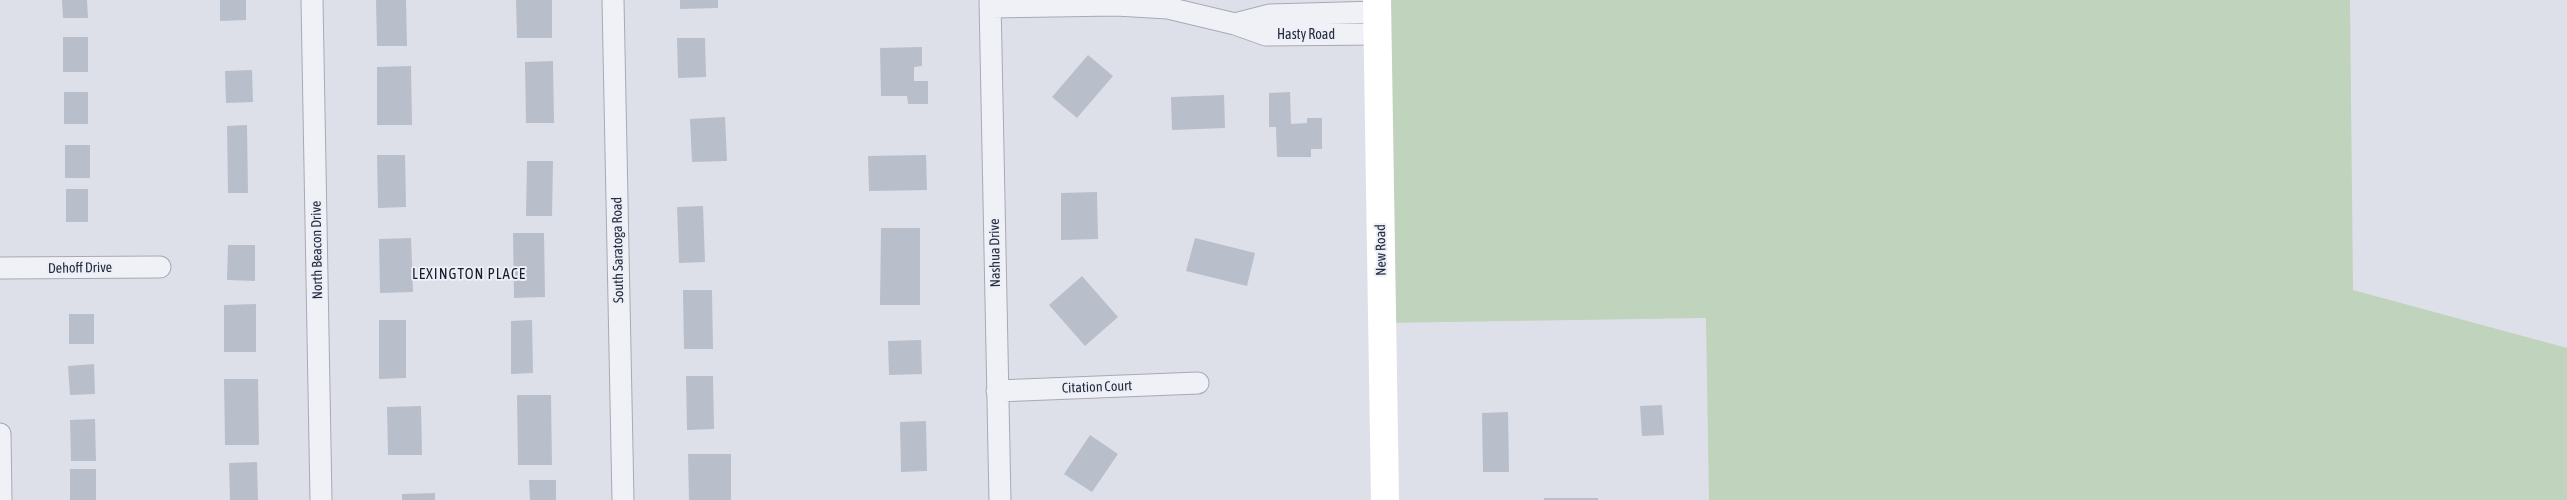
<!DOCTYPE html>
<html>
<head>
<meta charset="utf-8">
<style>
	body { margin:0 }
	canvas { display:block; background:#dde0e8 }
</style>
</head>
<body>
<canvas width="2567" height="500"></canvas>
<script>
const context = document.querySelector('canvas').getContext('2d');
context.lineJoin = 'round';
function paint(path, color) {
  context.fillStyle = color;
  context.fill(path, 'evenodd');
}
function stroke(path, color, width, dash) {
  context.strokeStyle = color;
  context.lineWidth = width;
  context.lineCap = dash ? 'butt' : 'round';
  context.setLineDash(dash || []);
  context.stroke(path);
}
function label(font, color, halo, rows, align = 'center') {
  context.font = font + ' "Asap Condensed",sans-serif';
  context.lineWidth = 4;
  context.setLineDash([]);
  context.textBaseline = 'middle';
  context.strokeStyle = halo;
  context.fillStyle = color;
  for (const [text, x, y, turn = 0] of rows) {
    context.save();
    context.translate(x, y);
    context.rotate((+turn || 0) * Math.PI / 180);
    context.textAlign = isNaN(turn) ? turn : align;
    if (halo) context.strokeText(text, 0, 0);
    context.fillText(text, 0, 0);
    context.restore();
  }
}
paint(new Path2D(`
	M1378 0H2350L2353 290 2567 348V500H1709L1706 318 1382 323Z`), '#c0d3bd');
paint(new Path2D(`
	M62 0H87L88 18H63Z
	M220 0H246V20L220 21Z
	M376 0H406L407 46H377Z
	M516 0H552V38H517Z
	M680 0H718V8L680 9Z
	M63 37H88V72H63Z
	M677 38H705L706 77 678 78Z
	M922 47V66L914 67V81H928V104H908L907 96H881L880 48Z
	M1088 55 1113 76 1077 118 1052 97Z
	M553 61 554 123H526L525 62Z
	M411 66 412 125H377V67Z
	M252 70 253 102 226 103 225 71Z
	M64 92H88V124H64Z
	M1290 92 1291 124 1307 123V118H1322V149H1311V157H1277L1276 127H1269V93Z
	M1224 95 1225 128 1172 130 1171 97Z
	M725 117 727 161 692 162 690 119Z
	M247 125 248 193H228L227 126Z
	M65 145H90V178H65Z
	M377 155H405L406 207 378 208Z
	M926 155 927 190 869 191 868 156Z
	M527 161H553L552 216H526Z
	M66 189H88V222H66Z
	M1097 192 1098 239 1061 240V193Z
	M703 206 705 262 679 263 677 207Z
	M881 228H920V305H880Z
	M513 233H544L545 297 514 298Z
	M411 238 413 292 380 293 379 239Z
	M1195 238 1255 253 1247 286 1186 271Z
	M228 245H255V281L227 280Z
	M1082 276 1118 317 1085 346 1049 305Z
	M683 290H712L713 349H684Z
	M256 304V352H224V305Z
	M69 314H94V344H69Z
	M379 320H406V378L379 379Z
	M532 320 533 373 511 374V321Z
	M921 340 922 374 889 375 888 341Z
	M94 364 95 394 70 395 68 366Z
	M686 376H713L714 429 687 430Z
	M224 379H258L259 445H225Z
	M517 395H551L552 465H518Z
	M1662 405 1664 435 1642 436 1640 406Z
	M421 406 422 455H388L387 407Z
	M1508 412 1509 472H1483L1482 413Z
	M95 419 96 461H71L70 420Z
	M926 421 927 471 901 472 900 422Z
	M1090 435 1118 454 1092 492 1064 474Z
	M688 454H731V500H689Z
	M257 462 258 500H230L229 463Z
	M70 469H96V500H70Z
	M529 480H556V500H530Z
	M435 493V500H402V494Z
	M1544 498H1598V500H1544Z`), '#b9becb');
const street = new Path2D(`
	M312 0 321 500
	M613 0 623 500
	M990 0 1000 500
	M991 7 1116 5 1168 8 1235 24 1266 35 1378 34
	M1235 24 1270 15 1378 12
	M0 268 160 267
	M997 391 1198 383
	M0 434 1 500`);
stroke(street, '#a6aab6', 23);
stroke(street, '#f0f1f6', 21);
stroke(new Path2D(`
	M1377 0 1385 500`), '#fff', 28);
label('14px', '#252b40', '#eceff6', [
	["Hasty Road",1306,35],
	["North Beacon Drive",317,250,-91],
	["South Saratoga Road",618,250,-91],
	["New Road",1381,250,-91],
	["Nashua Drive",995,253,-91],
	["Dehoff Drive",80,268,-1],
	["Citation Court",1097,387,-2]
]);
context.letterSpacing = '1px';
label('15px', '#181c30', '#eceff6', [
	["LEXINGTON PLACE",469,274]
]);
context.letterSpacing = '0px';
</script>
</body>
</html>
